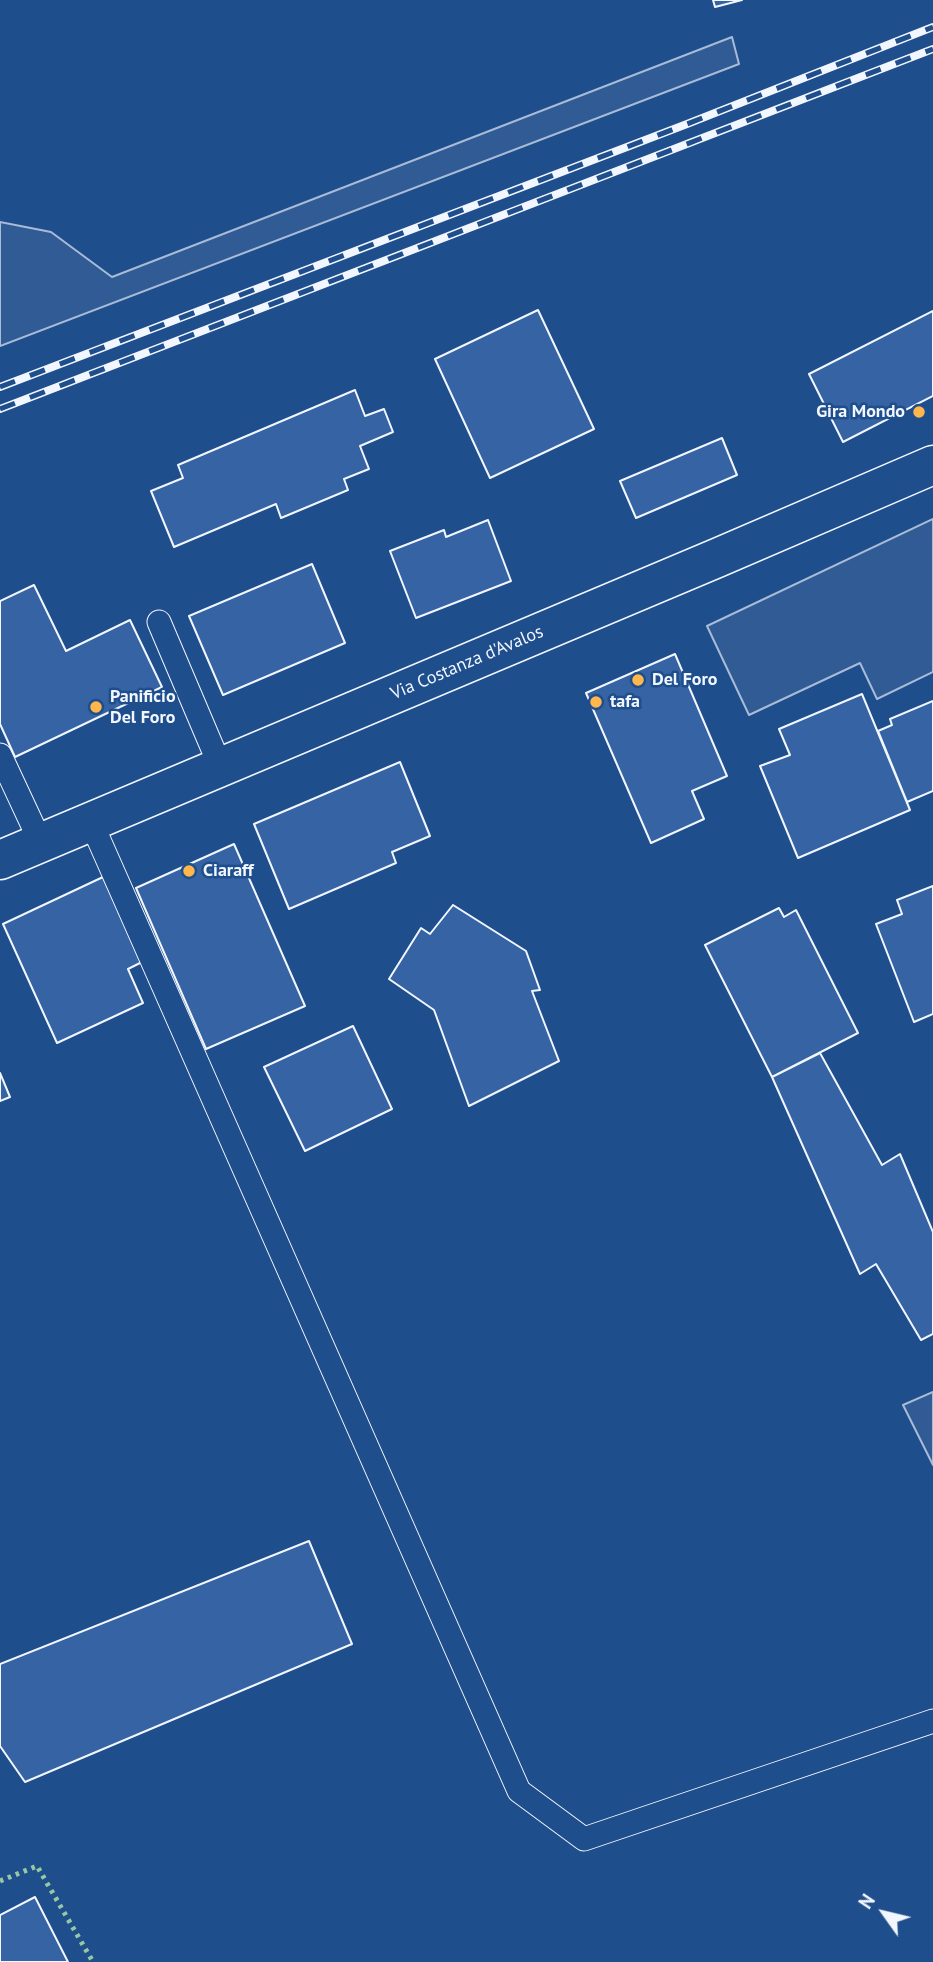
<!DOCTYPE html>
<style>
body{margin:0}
#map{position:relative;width:933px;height:1962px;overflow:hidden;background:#1f4e8c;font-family:"PT Sans",sans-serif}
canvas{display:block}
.north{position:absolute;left:849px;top:1878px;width:70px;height:70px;-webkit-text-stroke:5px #1f4e8c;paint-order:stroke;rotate:304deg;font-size:19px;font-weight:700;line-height:28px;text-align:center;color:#f2f6ff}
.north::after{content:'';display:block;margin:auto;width:24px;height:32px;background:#f2f6ff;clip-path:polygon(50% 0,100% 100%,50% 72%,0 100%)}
</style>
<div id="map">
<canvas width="933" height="1962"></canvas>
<div class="north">N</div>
</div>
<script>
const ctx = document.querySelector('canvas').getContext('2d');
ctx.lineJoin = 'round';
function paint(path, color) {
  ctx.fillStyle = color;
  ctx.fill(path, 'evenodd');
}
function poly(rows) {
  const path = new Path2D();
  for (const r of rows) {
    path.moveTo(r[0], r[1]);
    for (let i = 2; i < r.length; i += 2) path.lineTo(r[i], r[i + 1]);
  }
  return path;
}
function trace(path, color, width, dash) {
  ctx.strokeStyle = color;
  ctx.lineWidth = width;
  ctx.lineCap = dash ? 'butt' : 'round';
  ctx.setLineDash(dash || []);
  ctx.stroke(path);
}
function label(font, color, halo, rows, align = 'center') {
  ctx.font = font + ' "PT Sans",sans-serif';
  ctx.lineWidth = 5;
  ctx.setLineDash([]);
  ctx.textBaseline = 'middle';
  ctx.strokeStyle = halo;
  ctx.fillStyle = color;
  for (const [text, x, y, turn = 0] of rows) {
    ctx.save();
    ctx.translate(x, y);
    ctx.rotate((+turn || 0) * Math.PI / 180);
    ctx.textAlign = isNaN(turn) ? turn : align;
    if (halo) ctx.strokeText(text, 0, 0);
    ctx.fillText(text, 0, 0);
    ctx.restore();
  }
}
const built = poly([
 [732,37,739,64,0,346,0,222,51,232,112,277,732,37],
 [933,519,933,672,877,699,860,663,749,715,707,626,933,519],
 [933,1392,933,1465,903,1405,933,1392]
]);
paint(built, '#305b95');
trace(built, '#a8bbd7', 2);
const building = poly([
 [713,0,742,0,715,7,713,0],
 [538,310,594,429,490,478,435,359,538,310],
 [933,311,933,396,843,442,809,374,933,311],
 [355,390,365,416,384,409,393,432,360,446,369,469,344,479,348,490,281,518,276,504,174,547,151,491,183,478,178,465,355,390],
 [722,438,737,475,636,518,620,481,722,438],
 [488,520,511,581,416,618,390,551,444,530,446,537,488,520],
 [312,564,345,643,223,695,189,616,312,564],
 [34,585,66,651,130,620,162,687,15,757,0,724,0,601,34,585],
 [675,654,727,776,692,791,704,819,651,843,586,693,675,654],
 [862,694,910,810,798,858,760,766,790,755,779,729,862,694],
 [933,701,933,791,907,802,878,731,892,725,890,719,933,701],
 [400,762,430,836,392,852,396,863,289,909,254,824,400,762],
 [234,844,305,1006,206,1049,136,888,234,844],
 [103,877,142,962,128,969,143,1003,57,1043,3,924,103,877],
 [933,886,933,1014,914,1022,876,924,902,914,897,900,933,886],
 [453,905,526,951,540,990,532,991,559,1061,469,1106,434,1010,389,979,421,928,430,934,453,905],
 [779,908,784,917,796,910,858,1033,772,1077,705,945,779,908],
 [353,1026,392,1109,305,1151,264,1067,353,1026],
 [820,1053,882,1165,900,1154,933,1232,933,1334,921,1340,876,1264,860,1274,772,1077,820,1053],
 [0,1073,10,1097,0,1101,0,1073],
 [309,1541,352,1644,25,1782,0,1746,0,1664,309,1541],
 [35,1897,68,1962,0,1962,0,1915,35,1897]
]);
paint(building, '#3563a3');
trace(building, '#f2f6ff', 2);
const service = poly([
 [159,622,221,768],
 [0,755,41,843],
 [91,822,519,1791,584,1839,933,1721]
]);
const secondary = poly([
 [0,860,717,558,933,465]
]);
trace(service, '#f2f6ff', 25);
trace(secondary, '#f2f6ff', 41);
trace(service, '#1f4e8c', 23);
trace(secondary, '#1f4e8c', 38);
const rail = poly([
 [0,387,687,124,933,27],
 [0,409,933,49]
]);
trace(rail, '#f2f6ff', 8);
trace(rail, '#1f4e8c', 5, [16]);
trace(poly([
 [0,1881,37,1866,93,1962]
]), '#97c8a6', 5, [3.5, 5]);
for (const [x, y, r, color] of [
 [919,412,7,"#ffb74d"],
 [638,680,7,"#ffb74d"],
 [596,702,7,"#ffb74d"],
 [96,707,7,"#ffb74d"],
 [189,871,7,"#ffb74d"]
]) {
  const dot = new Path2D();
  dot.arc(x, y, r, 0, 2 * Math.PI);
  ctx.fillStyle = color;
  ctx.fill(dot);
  trace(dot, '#1f4e8c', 2.5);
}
label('bold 18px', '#f2f6ff', '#1f4e8c', [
 ["Gira Mondo",905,412,"right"],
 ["Del Foro",652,680],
 ["Panificio",110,697],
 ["Del Foro",110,718],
 ["tafa",610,702],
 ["Ciaraff",203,871]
], 'left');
label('18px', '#f2f6ff', '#1f4e8c', [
 ["Via Costanza d'Avalos",467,663,-23]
]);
</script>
